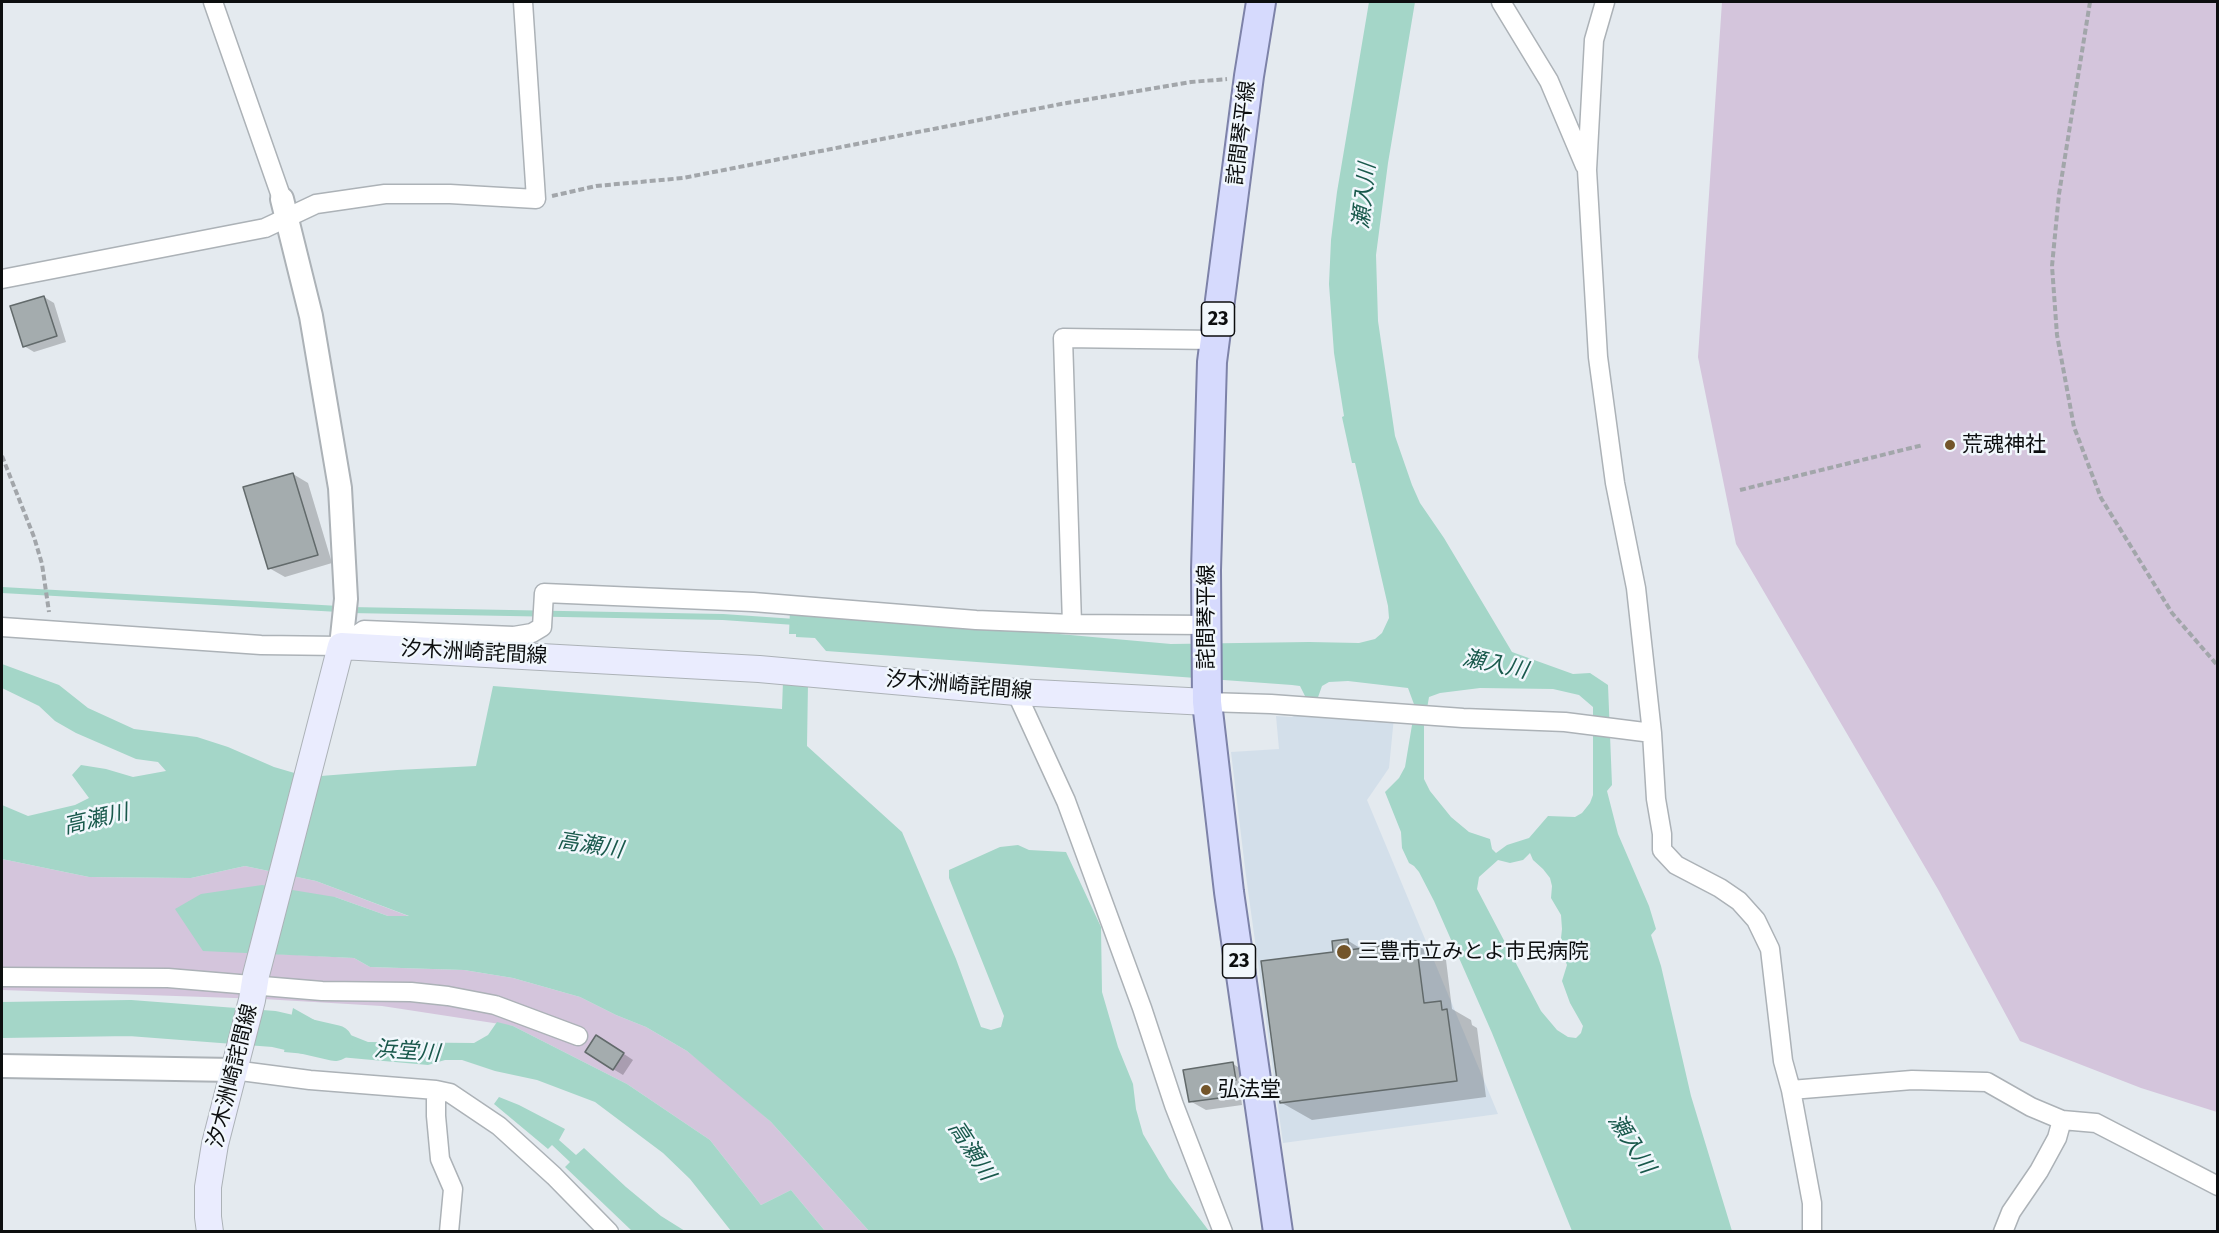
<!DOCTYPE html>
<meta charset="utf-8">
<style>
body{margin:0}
#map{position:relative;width:2219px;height:1233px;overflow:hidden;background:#e4eaef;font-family:"Fira Sans",sans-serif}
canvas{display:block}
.frame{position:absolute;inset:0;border:3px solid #0c0e0f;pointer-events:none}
</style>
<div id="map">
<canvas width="2219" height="1233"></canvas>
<div class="frame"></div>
</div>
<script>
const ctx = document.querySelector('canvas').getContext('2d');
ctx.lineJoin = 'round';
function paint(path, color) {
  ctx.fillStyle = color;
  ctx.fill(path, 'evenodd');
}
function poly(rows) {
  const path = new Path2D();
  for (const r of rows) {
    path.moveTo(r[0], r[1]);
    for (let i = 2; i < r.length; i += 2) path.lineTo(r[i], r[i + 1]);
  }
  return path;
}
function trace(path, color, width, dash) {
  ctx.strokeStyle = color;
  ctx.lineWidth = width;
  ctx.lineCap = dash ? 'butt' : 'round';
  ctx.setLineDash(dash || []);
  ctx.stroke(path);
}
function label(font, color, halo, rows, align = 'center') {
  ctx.font = font + ' "Fira Sans","Noto Sans JP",sans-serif';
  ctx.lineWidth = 5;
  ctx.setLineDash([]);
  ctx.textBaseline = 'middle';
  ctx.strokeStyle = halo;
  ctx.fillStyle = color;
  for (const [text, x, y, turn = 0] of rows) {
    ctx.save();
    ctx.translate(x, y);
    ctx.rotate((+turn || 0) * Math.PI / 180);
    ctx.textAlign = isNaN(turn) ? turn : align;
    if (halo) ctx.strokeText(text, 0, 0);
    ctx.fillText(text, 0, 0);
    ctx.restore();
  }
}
paint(poly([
 [1303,711,1394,717,1389,768,1367,800,1498,1114,1283,1143,1246,876,1231,752,1279,749,1276,716,1292,717]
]), '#d3dfea');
paint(poly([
 [1722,2,2217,2,2217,1112,2141,1088,2020,1041,1939,891,1736,544,1698,357],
 [2,859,89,877,191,878,245,866,316,881,411,917,388,916,335,897,203,950,354,958,370,967,464,970,513,978,580,997,616,1015,646,1027,687,1051,727,1083,771,1122,869,1231,825,1231,791,1190,761,1205,710,1140,627,1084,513,1026,382,1006,263,999,2,990]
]), '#d4c5dc');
paint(poly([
 [1369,2,1415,2,1388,163,1376,255,1378,321,1395,436,1412,485,1420,503,1444,538,1512,652,1573,674,1590,673,1608,685,1612,785,1607,791,1618,834,1649,906,1656,929,1651,935,1661,966,1691,1096,1732,1231,1572,1231,1492,1033,1434,901,1419,872,1414,866,1409,863,1402,848,1401,832,1385,792,1399,778,1405,767,1415,707,1408,688,1348,681,1329,682,1322,686,1317,700,1306,698,1300,686,1292,685,826,651,815,638,796,637,796,634,789,634,790,610,1171,644,1309,642,1359,643,1375,639,1382,633,1389,618,1388,606,1355,463,1352,463,1342,417,1344,416,1334,353,1329,284,1331,240,1337,192],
 [1480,688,1553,689,1579,695,1593,707,1593,795,1590,803,1582,813,1575,817,1548,816,1529,838,1507,845,1496,853,1492,849,1490,839,1469,832,1451,817,1430,791,1424,779,1424,726,1429,697,1440,693],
 [1530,853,1533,860,1543,869,1550,878,1552,886,1551,898,1561,915,1562,929,1560,947,1567,965,1562,981,1570,1003,1583,1026,1581,1033,1576,1038,1568,1037,1557,1030,1541,1011,1477,889,1479,877,1498,860,1510,863,1523,860],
 [2,664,59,685,88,708,134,729,197,737,228,747,274,767,308,777,397,770,476,766,493,686,782,709,783,681,808,683,807,746,902,832,956,959,981,1027,991,1030,1001,1027,1004,1016,949,878,949,870,1000,847,1018,845,1029,850,1066,852,1101,927,1102,992,1118,1047,1133,1084,1136,1109,1143,1134,1169,1178,1209,1231,869,1231,771,1122,687,1051,646,1027,616,1015,580,997,513,978,464,970,370,967,354,958,203,951,175,909,201,894,262,885,335,897,388,916,409,916,316,881,245,866,191,878,89,877,2,859,2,805,28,816,75,805,89,798,72,775,81,765,106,769,133,777,166,771,158,762,136,759,76,733,55,721,39,706,2,688],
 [293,1008,318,1022,368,1042,474,1043,488,1035,497,1022,513,1026,627,1084,710,1140,761,1205,791,1190,825,1231,731,1231,690,1179,663,1153,595,1102,537,1080,495,1071,462,1060,445,1060,428,1065,284,1052],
 [499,1097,519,1105,565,1129,559,1140,576,1155,584,1148,626,1187,661,1216,685,1231,632,1231,565,1167,570,1162,552,1145,548,1149,494,1104]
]), '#a4d6c8');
paint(poly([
 [44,297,54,303,66,342,34,352,24,346],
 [293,474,308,483,332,563,285,577,269,568],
 [1347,940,1363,950,1416,943,1446,960,1452,1009,1471,1020,1472,1025,1477,1028,1486,1097,1312,1120,1282,1103,1335,953],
 [606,1042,633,1060,623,1075,613,1069],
 [1233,1064,1248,1073,1251,1088,1240,1090,1242,1105,1206,1110,1190,1101]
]), '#0003');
trace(poly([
 [2,590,339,609],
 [350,610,723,617,795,622]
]), '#a4d6c8', 6);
trace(poly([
 [2,1020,130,1018,274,1029,335,1043]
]), '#a4d6c8', 36);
const building = poly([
 [44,296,57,336,23,347,10,306,44,296],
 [293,473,318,555,268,569,243,487,293,473],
 [1348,939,1349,950,1416,941,1424,1003,1441,1001,1442,1010,1447,1009,1457,1081,1280,1103,1261,961,1333,952,1332,941,1348,939],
 [596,1035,624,1053,613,1070,585,1052,596,1035],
 [1233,1062,1236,1080,1225,1082,1227,1097,1189,1102,1183,1070,1233,1062]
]);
paint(building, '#a4acae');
trace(building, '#626a6b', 1.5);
const minor = poly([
 [213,2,282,199],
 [1501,2,1549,81,1585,166],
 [1605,2,1594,40,1587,170,1598,357,1615,483,1636,588,1652,733,1656,799,1662,834,1662,850,1676,865,1720,888,1739,901,1756,920,1770,949,1783,1061,1791,1090,1812,1203,1812,1232],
 [2,279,265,228,316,204,385,194,450,194,536,199,523,2],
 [1207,625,1072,624,1063,338,1215,340],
 [2,627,261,645,341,646,364,630,514,636,532,633,542,627,544,593,753,602,976,620,1072,624],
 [1016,692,1066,801,1142,1008,1174,1105,1223,1232],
 [1207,702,1271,704,1463,718,1565,722,1652,733],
 [2,977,168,978,322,991,411,992,448,996,495,1005,578,1036],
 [233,1070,310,1080,436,1090,436,1116,440,1159,453,1189,449,1232],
 [436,1090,450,1093,499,1126,554,1176,609,1232],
 [1791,1090,1912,1080,1987,1082,2031,1107,2062,1120,2096,1123,2218,1186],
 [2003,1232,2011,1212,2039,1171,2057,1138,2062,1120]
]);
const tertiary = poly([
 [282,199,311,316,340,488,346,599,341,646],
 [2,1066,233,1070]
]);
const secondary = poly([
 [210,1232,208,1217,208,1187,215,1144,252,1000,256,975,341,646,759,669,1016,692,1207,702]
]);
const primary = poly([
 [1261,2,1249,76,1212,362,1206,570,1207,702,1229,892,1278,1232]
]);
trace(minor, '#acb2b7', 21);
trace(tertiary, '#acb2b7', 26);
trace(secondary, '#acb2b7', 28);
trace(primary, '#7d82a8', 32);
trace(poly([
 [2090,2,2059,194,2052,266,2057,335,2074,427,2101,498,2172,613,2218,666],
 [552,196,596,186,683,178,1061,104,1191,82,1227,79],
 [2,456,34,537,42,564,49,612],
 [1740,490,1923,445]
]), '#a2a6aa', 4, [6, 3]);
trace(minor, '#fff', 18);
trace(tertiary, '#fff', 22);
trace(secondary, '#eaecfe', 26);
trace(primary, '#d6dafd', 28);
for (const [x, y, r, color] of [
 [1950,445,6,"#73552a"],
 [1344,952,8,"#73552a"],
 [1206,1090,6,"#73552a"]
]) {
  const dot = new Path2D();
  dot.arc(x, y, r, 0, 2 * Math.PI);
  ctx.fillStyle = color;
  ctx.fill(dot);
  trace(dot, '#f1f7fc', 2);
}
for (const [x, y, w] of [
 [1218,319,33],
 [1239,961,33]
]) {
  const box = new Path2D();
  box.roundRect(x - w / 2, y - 17, w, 34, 4.5);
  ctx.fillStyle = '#f1f7fc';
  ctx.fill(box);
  trace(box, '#0c0e0f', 1.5);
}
label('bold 20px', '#0c0e0f', null, [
 ["23",1218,319],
 ["23",1239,961]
]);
label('21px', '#0c0e0f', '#f1f7fc', [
 ["詫間琴平線",1242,133,-83],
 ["詫間琴平線",1207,617,-90],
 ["汐木洲崎詫間線",474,653,3],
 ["汐木洲崎詫間線",959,686,5],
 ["汐木洲崎詫間線",233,1076,-76]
]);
label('21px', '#0c0e0f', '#f1f7fc', [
 ["荒魂神社",1962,445],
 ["三豊市立みとよ市民病院",1358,952],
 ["弘法堂",1218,1090]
], 'left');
label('italic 22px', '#19594c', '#f1f7fc', [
 ["瀬入川",1365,196,-84],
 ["瀬入川",1495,665,12],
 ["高瀬川",96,820,-13],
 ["高瀬川",590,846,9],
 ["浜堂川",407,1052,4],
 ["瀬入川",1631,1144,57],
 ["高瀬川",971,1151,57]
]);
</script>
